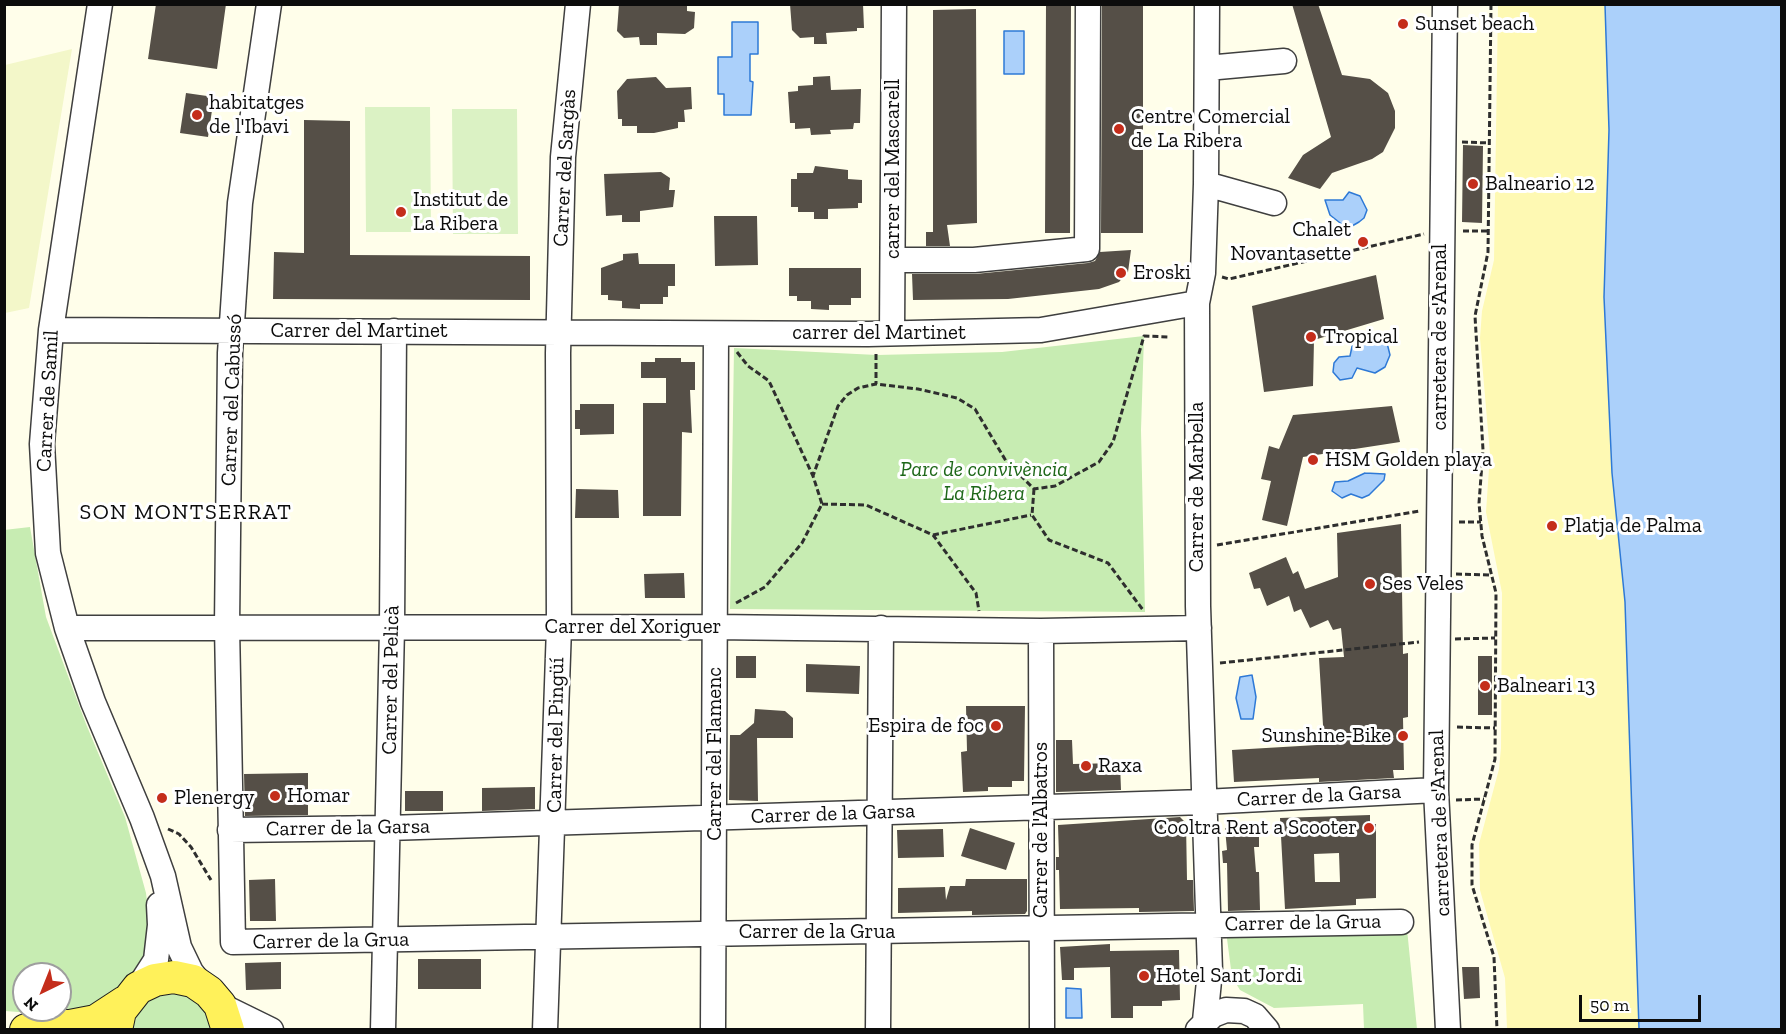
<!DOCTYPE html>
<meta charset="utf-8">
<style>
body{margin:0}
#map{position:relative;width:1786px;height:1034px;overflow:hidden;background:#fffeea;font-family:"Zilla Slab",serif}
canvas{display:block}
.frame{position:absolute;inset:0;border:6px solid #0c0c0c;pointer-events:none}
.north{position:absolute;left:12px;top:962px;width:60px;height:60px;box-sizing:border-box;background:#fff;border:2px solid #9e9e9e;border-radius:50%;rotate:223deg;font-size:16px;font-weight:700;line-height:24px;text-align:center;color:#0c0c0c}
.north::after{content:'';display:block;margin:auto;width:21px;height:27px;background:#c42d1b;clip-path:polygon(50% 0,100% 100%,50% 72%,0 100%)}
.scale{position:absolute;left:1579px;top:995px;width:122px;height:27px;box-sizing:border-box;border:3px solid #0c0c0c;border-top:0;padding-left:8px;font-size:18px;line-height:21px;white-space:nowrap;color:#0c0c0c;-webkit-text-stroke:4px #fff;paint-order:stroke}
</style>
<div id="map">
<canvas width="1786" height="1034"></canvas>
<div class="frame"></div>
<div class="north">N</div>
<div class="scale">50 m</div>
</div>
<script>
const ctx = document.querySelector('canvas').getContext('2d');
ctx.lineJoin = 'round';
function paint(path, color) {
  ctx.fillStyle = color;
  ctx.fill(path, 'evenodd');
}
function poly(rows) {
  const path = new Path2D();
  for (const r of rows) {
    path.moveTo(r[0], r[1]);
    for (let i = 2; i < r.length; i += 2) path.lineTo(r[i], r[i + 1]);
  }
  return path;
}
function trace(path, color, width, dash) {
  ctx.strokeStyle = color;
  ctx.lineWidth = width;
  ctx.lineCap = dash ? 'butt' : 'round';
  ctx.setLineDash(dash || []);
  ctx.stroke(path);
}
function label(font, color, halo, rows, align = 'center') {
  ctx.font = font + ' "Zilla Slab",serif';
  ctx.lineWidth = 6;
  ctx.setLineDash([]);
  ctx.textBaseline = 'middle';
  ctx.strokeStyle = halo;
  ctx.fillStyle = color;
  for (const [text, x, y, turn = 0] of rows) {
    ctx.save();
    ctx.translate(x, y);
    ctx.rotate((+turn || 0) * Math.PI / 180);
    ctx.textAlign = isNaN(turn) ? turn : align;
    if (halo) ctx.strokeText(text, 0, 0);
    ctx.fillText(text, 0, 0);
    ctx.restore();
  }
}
paint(poly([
 [72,49,29,308,5,313,5,65]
]), '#f3f7c9');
paint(poly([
 [1144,336,1141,430,1145,612,730,609,734,348,877,355,1002,352],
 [30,527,46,617,86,724,125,817,146,893,150,928,143,956,124,986,94,1006,45,1014,5,1011,4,530],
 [24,974,60,974,60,1010,24,1010],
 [1407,929,1417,1029,1364,1029,1363,1004,1274,1008,1240,990,1232,977,1226,931],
 [174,994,188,997,200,1004,208,1014,213,1030,132,1030,138,1013,147,1002,160,996]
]), '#c7ecb2');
paint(poly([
 [1498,5,1605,5,1609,130,1604,297,1612,473,1625,602,1639,1029,1507,1029,1505,978,1480,890,1479,844,1499,769,1501,748,1502,593,1486,512,1490,454,1480,338,1482,311,1494,260]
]), '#fef9b3');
paint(poly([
 [365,107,430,107,431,232,366,232],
 [452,109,517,109,518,234,453,234]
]), '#dbf2c4');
const water = poly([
 [1605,5,1781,5,1781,1029,1639,1029,1625,602,1612,473,1604,297,1609,130,1605,5],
 [732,22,758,22,758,54,750,54,750,81,753,82,751,115,724,115,724,94,718,94,718,57,732,57,732,22],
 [1004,31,1024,31,1024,74,1004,74,1004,31],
 [1349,192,1360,196,1367,210,1364,218,1359,222,1352,226,1344,226,1330,215,1325,200,1343,200,1349,192],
 [1371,333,1378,334,1387,343,1390,355,1385,367,1375,373,1357,368,1352,378,1340,380,1333,372,1334,363,1339,357,1350,356,1353,342,1364,334,1371,333],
 [1365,473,1385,474,1384,480,1369,495,1362,498,1351,494,1342,498,1332,491,1335,482,1348,481,1365,473],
 [1252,675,1256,697,1253,719,1241,719,1236,698,1240,677,1252,675],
 [1066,988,1081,989,1082,1018,1066,1018,1066,988]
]);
paint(water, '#abd0fa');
trace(water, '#2e79d6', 1.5);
paint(poly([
 [156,4,226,4,217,69,148,59],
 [619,4,687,4,687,11,695,12,694,28,685,34,657,33,657,45,640,45,639,37,624,38,617,31],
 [790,4,863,4,864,28,857,28,857,31,826,33,827,44,814,44,814,37,800,38,792,30],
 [1046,4,1071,4,1070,233,1045,233],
 [1102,4,1143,4,1143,233,1101,233],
 [1292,4,1318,4,1342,75,1370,79,1388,93,1395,111,1395,128,1383,152,1372,159,1332,173,1320,189,1288,178,1303,155,1331,137],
 [976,9,977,223,947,225,950,246,926,246,926,232,933,232,933,10],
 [830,76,831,90,861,89,860,123,854,123,853,129,830,130,831,134,811,135,810,128,795,129,795,123,790,123,788,92,798,91,798,86,813,85,813,77],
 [656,77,666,88,691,87,692,109,684,110,685,122,678,122,678,128,654,133,637,133,637,126,622,126,622,119,618,119,617,91,627,79],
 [186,93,214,97,208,137,180,133],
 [304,120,350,121,350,255,530,256,530,300,273,299,274,252,304,253],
 [1463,145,1483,146,1482,223,1462,222],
 [815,166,848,170,848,179,862,180,862,203,858,203,858,208,828,209,828,219,814,219,814,212,798,212,798,207,791,207,791,179,797,179,797,173,813,173],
 [661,172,670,178,669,190,675,190,673,207,640,211,640,222,622,222,622,215,606,216,604,174],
 [714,216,757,216,758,265,715,266],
 [1131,250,1128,272,1119,282,1099,289,1008,299,913,300,912,274,975,274,1088,263,1095,261,1100,252],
 [638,253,639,264,675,264,675,286,668,286,668,297,663,297,663,304,640,304,640,309,622,308,622,301,608,300,608,295,601,295,601,268,623,260,623,254],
 [789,268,861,268,861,298,851,298,851,305,829,305,829,310,811,309,811,301,797,301,797,296,789,296],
 [1376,275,1384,319,1314,340,1313,386,1264,392,1252,306],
 [655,358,681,358,681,362,695,362,695,390,690,390,692,433,682,432,681,516,643,516,643,403,666,403,666,378,641,378,641,362,655,362],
 [580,404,614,404,614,434,580,435,580,429,575,429,575,410,580,410],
 [1392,406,1400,442,1303,457,1287,526,1262,520,1271,481,1261,479,1269,446,1279,449,1293,415],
 [576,489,618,490,619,518,575,518],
 [1401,524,1403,654,1408,653,1408,717,1403,718,1404,770,1393,770,1394,778,1319,782,1319,778,1234,782,1232,750,1317,745,1317,742,1324,742,1319,658,1344,657,1341,628,1333,630,1328,620,1310,628,1301,609,1294,612,1289,596,1267,606,1260,588,1254,589,1249,573,1286,557,1293,574,1298,571,1305,589,1338,577,1337,533],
 [684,573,685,598,645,598,644,574],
 [736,656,756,656,756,678,736,678],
 [1478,656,1492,656,1492,715,1478,715],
 [806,664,860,666,859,694,806,692],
 [966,706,1025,706,1024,781,1012,781,1012,787,988,787,988,791,963,792,961,752,967,751],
 [755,709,785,711,793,718,793,738,757,738,758,801,729,800,730,735,740,735,754,723],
 [1056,740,1072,740,1073,764,1120,763,1121,790,1056,792],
 [308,773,308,815,245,816,244,774],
 [535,787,535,809,482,811,482,788],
 [405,791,443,791,443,811,405,811],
 [1370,815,1370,825,1376,824,1376,898,1356,899,1356,905,1285,909,1280,818],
 [1339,853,1340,882,1315,882,1314,854],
 [1180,817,1186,823,1187,880,1193,880,1194,911,1139,912,1139,908,1060,909,1059,870,1056,870,1056,857,1059,857,1058,825],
 [1259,826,1259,847,1254,847,1256,872,1259,872,1260,910,1228,911,1227,863,1223,863,1222,851,1227,850,1225,828],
 [970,828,1015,843,1006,870,961,856],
 [943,829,944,857,898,858,897,830],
 [275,879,276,921,250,921,249,880],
 [966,879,1027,879,1027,911,1025,914,972,915,972,911,898,913,898,888,945,887,946,900,950,886,965,886],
 [1110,944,1110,951,1179,950,1180,1000,1162,1001,1162,1006,1133,1006,1133,1018,1111,1018,1110,967,1074,968,1074,980,1062,980,1060,947],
 [418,959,481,959,481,989,418,989],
 [281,962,281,989,246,990,245,963],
 [1462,967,1479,967,1480,998,1464,999]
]), '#554f47');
const minor = poly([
 [100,4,51,330,42,444,48,553,67,628,93,702,142,818,163,876,179,947,191,972,202,986],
 [269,4,240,203,230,353,227,626,233,942,1401,922],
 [1445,4,1436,790,1448,1030],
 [1207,68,1284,61],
 [1206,184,1274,203],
 [893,260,974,260,1087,249,1088,4],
 [51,330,868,334,1041,330,1197,303],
 [892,333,894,4],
 [67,628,714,627,1041,631,1199,628],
 [1041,631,1042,1030],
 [230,830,388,828,1204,802,1436,790],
 [138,988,156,960,160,925,159,905],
 [220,1005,271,1030],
 [1205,1021,1210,971,1198,606,1197,303,1203,273,1206,184,1207,4],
 [383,1030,392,627,394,331],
 [545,1030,559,627,558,353,563,157,578,4],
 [713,1030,716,334],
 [878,1030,881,628],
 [1198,1030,1213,1015,1226,1010,1244,1011,1255,1016,1267,1030]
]);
const major = poly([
 [26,1030,44,1026,70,1026,96,1021,125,1002],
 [116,1030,120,1011,138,988,155,980,174,977,193,981,209,992,220,1005,228,1030]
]);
trace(minor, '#3f3f3f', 27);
trace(major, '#1d1d1d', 34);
trace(poly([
 [1491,4,1488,252,1475,316,1483,450,1479,503,1482,536,1496,593,1495,759,1472,845,1472,885,1494,957,1497,1030],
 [1462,142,1490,143],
 [1463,231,1488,231],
 [1222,277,1229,279,1424,234],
 [737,352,748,366,769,381,813,476],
 [876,354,876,384],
 [1034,489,1032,515,1049,540,1108,563,1143,610],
 [822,504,866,505,933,535,976,593,979,611],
 [1459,522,1481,522],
 [933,535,1031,515],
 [1217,545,1420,511],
 [1456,574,1492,575],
 [736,603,765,587,802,543,822,504,813,476,838,406,847,395,858,388,876,384,918,389,957,398,975,409,1006,461,1034,489,1055,486,1099,462,1113,442,1144,336,1170,337],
 [1455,639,1495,638],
 [1220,663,1419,642],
 [1457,727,1495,728],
 [1456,800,1484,799],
 [168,829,179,834,191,847,211,880]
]), '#2e2e2e', 3, [6, 3]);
trace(minor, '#fff', 24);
trace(major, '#fff15a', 32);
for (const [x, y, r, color] of [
 [1403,24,6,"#c42d1b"],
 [197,115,6,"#c42d1b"],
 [1119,129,6,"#c42d1b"],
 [1473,184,6,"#c42d1b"],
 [401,212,6,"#c42d1b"],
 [1363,242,6,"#c42d1b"],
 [1121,273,6,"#c42d1b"],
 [1311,337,6,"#c42d1b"],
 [1313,460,6,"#c42d1b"],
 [1552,526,6,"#c42d1b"],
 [1370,584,6,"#c42d1b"],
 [1485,686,6,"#c42d1b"],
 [996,726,6,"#c42d1b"],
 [1403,736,6,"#c42d1b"],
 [1086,766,6,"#c42d1b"],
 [275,796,6,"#c42d1b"],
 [162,798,6,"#c42d1b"],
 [1369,828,6,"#c42d1b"],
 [1144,976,6,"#c42d1b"]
]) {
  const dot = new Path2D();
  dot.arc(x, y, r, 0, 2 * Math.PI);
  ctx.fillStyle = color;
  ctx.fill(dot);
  trace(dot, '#fff', 2);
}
label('21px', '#0c0c0c', '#fff', [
 ["Sunset beach",1415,24],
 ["habitatges",209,103],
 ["de l'Ibavi",209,127],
 ["Centre Comercial",1131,117],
 ["de La Ribera",1131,141],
 ["Balneario 12",1485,184],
 ["Institut de",413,200],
 ["La Ribera",413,224],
 ["Chalet",1351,230,"right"],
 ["Novantasette",1351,254,"right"],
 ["Eroski",1133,273],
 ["Tropical",1323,337],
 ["HSM Golden playa",1325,460],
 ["Platja de Palma",1564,526],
 ["Ses Veles",1382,584],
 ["Balneari 13",1497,686],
 ["Espira de foc",984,726,"right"],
 ["Sunshine-Bike",1391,736,"right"],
 ["Raxa",1098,766],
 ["Homar",287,796],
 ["Plenergy",174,798],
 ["Cooltra Rent a Scooter",1357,828,"right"],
 ["Hotel Sant Jordi",1156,976]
], 'left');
label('21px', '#0c0c0c', '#fff', [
 ["Carrer del Sargàs",565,168,-87],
 ["carrer del Mascarell",893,169,-90],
 ["Carrer del Martinet",359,331],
 ["carrer del Martinet",879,333],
 ["carretera de s'Arenal",1440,337,-90],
 ["Carrer del Cabussó",232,400,-88],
 ["Carrer de Samil",48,401,-87],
 ["Carrer de Marbella",1197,487,-90],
 ["Carrer del Xoriguer",633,627],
 ["Carrer del Pelicà",391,680,-89],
 ["Carrer del Pingüí",556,735,-89],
 ["Carrer del Flamenc",715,754,-90],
 ["Carrer de la Garsa",1319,796,-3],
 ["Carrer de la Garsa",833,814,-2],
 ["carretera de s'Arenal",1440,823,-92],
 ["Carrer de la Garsa",348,828,-1],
 ["Carrer de l'Albatros",1041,830,-90],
 ["Carrer de la Grua",1303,923,-1],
 ["Carrer de la Grua",817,932],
 ["Carrer de la Grua",331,941,-1]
]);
label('italic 21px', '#1d6718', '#fff', [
 ["Parc de convivència",984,470],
 ["La Ribera",984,494]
]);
ctx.letterSpacing = '1.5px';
label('22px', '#0c0c0c', '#fff', [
 ["SON MONTSERRAT",186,513]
]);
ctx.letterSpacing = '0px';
</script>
